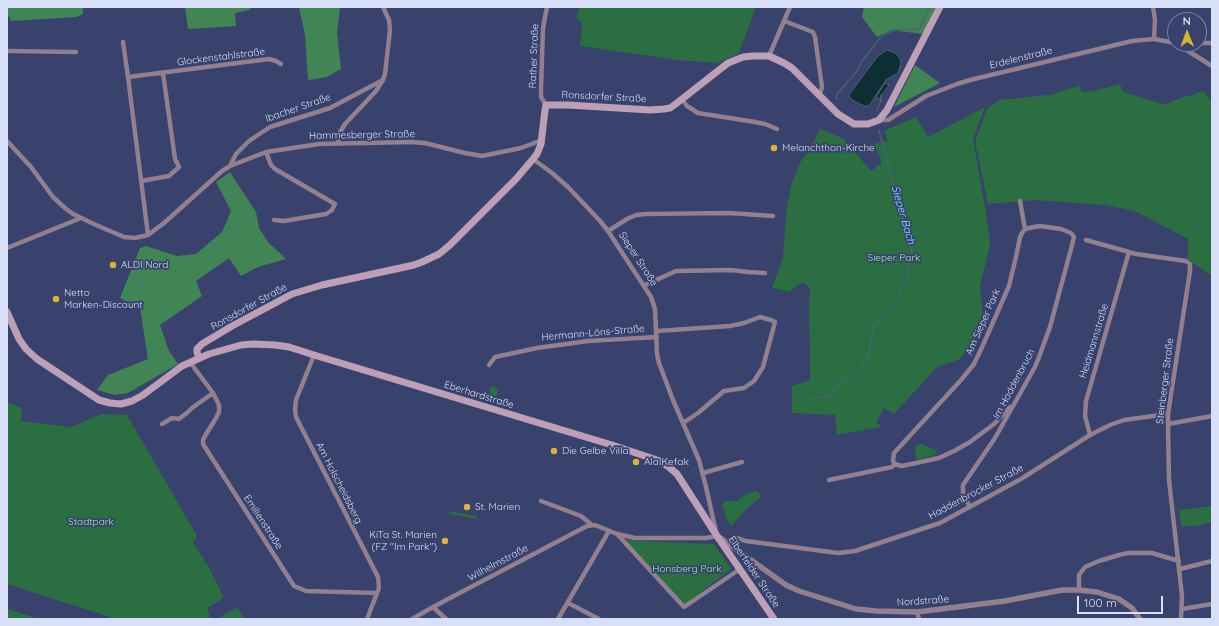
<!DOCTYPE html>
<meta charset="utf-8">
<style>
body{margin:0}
#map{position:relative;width:1219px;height:626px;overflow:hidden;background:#38426c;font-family:Quicksand,sans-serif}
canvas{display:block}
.frame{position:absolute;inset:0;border:8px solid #d7dff9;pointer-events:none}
.north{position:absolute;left:1167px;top:12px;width:40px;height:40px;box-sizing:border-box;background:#38426c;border:1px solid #7881a4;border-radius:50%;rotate:359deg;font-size:11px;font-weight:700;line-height:16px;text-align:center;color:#d7dff9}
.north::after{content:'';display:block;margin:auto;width:14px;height:18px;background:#d9b334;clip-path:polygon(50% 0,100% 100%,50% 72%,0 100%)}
.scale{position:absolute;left:1077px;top:596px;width:86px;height:18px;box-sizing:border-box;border:2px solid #d7dff9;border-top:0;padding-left:5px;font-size:12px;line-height:14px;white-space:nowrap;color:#d7dff9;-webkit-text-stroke:3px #38426c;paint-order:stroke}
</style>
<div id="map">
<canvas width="1219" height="626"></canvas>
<div class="frame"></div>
<div class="north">N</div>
<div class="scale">100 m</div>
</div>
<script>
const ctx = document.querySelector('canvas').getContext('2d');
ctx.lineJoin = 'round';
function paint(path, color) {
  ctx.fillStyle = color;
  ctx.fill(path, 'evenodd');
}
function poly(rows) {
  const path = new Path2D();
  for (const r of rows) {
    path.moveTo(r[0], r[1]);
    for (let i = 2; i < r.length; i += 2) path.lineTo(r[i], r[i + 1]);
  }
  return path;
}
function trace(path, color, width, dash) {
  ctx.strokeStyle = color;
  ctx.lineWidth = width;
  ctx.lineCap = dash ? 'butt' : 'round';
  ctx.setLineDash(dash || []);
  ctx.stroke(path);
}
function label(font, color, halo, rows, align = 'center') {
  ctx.font = font + ' Quicksand,sans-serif';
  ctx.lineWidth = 3.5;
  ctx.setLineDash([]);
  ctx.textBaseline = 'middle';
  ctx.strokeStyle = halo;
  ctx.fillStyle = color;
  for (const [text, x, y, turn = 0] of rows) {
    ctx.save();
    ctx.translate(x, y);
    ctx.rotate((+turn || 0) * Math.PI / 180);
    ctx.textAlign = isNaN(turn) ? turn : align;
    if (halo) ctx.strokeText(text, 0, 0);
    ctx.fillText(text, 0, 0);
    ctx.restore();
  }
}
paint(poly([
 [580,7,756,7,739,53,718,63,678,60,580,46,582,26,581,22,576,18],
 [1120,84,1123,92,1166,105,1175,100,1204,91,1212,103,1212,274,1208,274,1188,259,1188,239,1135,211,1105,205,1063,202,1036,200,988,204,975,142,987,109,999,100,1049,95,1079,86,1082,92,1093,91],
 [985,107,973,139,986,212,990,245,980,286,983,317,975,338,960,359,937,367,894,414,884,408,876,422,881,427,837,435,835,415,792,413,792,386,810,380,809,305,810,288,804,283,800,284,789,292,772,288,783,257,787,204,792,183,801,161,809,151,820,129,844,139,871,171,882,163,874,144,888,141,884,131,916,117,928,137],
 [493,386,498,389,496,399,490,398,488,395,490,393,490,387],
 [7,402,22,408,21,421,71,427,101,414,127,415,197,536,193,542,208,566,224,598,207,608,210,617,207,619,113,619,113,618,7,584],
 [922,444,935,450,937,454,917,460,915,452,915,446],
 [757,491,761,497,747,508,731,526,727,520,722,504,726,501,737,501,746,494],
 [1212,506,1212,522,1195,526,1181,526,1179,510],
 [449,511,477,516,477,519,449,514],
 [624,539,635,541,714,544,731,569,684,605],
 [237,607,244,619,217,619],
 [7,609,40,619,7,619]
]), '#2b6e41');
paint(poly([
 [7,7,83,7,83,14,77,17,11,21,7,12],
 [185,7,251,7,250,10,235,13,236,26,188,29],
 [299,7,340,7,337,33,341,69,327,77,308,80,305,35],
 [864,7,936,7,923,34,891,30,877,37,862,17],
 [915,65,940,83,894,107],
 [230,172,256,212,259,228,268,242,286,259,258,267,241,276,229,258,196,281,202,296,160,325,169,351,178,364,128,393,115,395,97,390,108,375,148,359,140,308,120,298,140,248,146,246,177,256,196,254,222,232,231,211,216,182]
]), '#418556');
const water = poly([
 [887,50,895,53,900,58,901,63,898,73,887,79,884,83,869,106,864,106,854,101,849,97,849,95,877,57,885,51,887,50],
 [885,83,889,85,879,99,876,97,885,83]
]);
paint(water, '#0c2e34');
trace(water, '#49636f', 1);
trace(poly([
 [836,99,837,94,857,71,862,61,881,37,887,33,895,30,919,29,930,7],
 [877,110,881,101,881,95],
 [810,399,830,396,843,381,853,376,861,366,868,356,873,327,883,314,893,305,899,294,907,278,912,249,879,131]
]), '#49636f', 1.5);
trace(poly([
 [1153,7,1155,20,1154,39],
 [784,21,813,32,815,37,822,87,821,91,818,95],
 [123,42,128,77],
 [1199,43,1212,43],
 [1177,44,1212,66],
 [7,51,76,52],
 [769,56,790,7],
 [682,99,687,106,698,113,755,122,765,124,777,129],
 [546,105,541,97,541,89,543,28,547,7],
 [879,119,883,120,888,120,926,96,957,84,970,80,1132,41,1154,39,1175,43],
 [7,141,31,167,53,197,65,208,73,214,96,225,124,237,135,238,148,235,164,223,222,171,230,166,266,152,319,144,411,142,425,143,465,153,482,156,521,148,542,140],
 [338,143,339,134,345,124,376,91,383,80,385,74,390,30,389,20,383,7],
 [266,152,271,165,275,169,335,204,332,210,326,214,284,221,274,220],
 [230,166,236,154,249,141,270,127,330,108,383,80],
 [141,181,169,176,179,167,175,159,163,73],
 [1020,201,1025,229],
 [608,231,627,219,636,215,646,214,729,213,773,216],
 [148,235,128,77,269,59,276,61,281,64],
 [1086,240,1129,252],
 [7,248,81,218],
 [645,285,676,271,731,270,748,272,765,273],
 [657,331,730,326,744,323,760,317,771,320,775,322,763,367,754,381,744,388,724,391,698,413,683,423],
 [314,355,296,400,295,410,296,417,378,577,379,588,367,619],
 [190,362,213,393,219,405,219,412,216,418,205,436,203,440,203,444,294,586,306,591,377,593],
 [489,365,495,357,537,348,588,341,657,337],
 [162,424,172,418,179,419,188,412,192,408,213,393],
 [1168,424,1212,416],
 [1090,435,1085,416,1086,401,1129,252,1136,254,1186,261,1190,264,1190,271,1168,414,1168,424,1169,480,1182,596,1181,619],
 [895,464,893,461,894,453,961,380,974,364,983,345,1009,286,1016,257,1020,237,1022,233,1025,229,1034,227,1040,226,1061,229,1071,233,1074,237,1071,249,1050,327,1039,357,1035,367,995,438,963,485,963,494,970,507],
 [703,473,742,462],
 [829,480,892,467,895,464,902,466,939,458,954,451,970,442,994,424,1010,407],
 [541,501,581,516,592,525],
 [617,534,684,607,740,569],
 [736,538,746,541,838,553,855,551,940,523,1021,479,1090,435,1110,425,1124,420,1168,414],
 [1180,569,1212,561],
 [1079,590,1079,575,1085,567,1099,561,1119,555,1128,553,1152,553,1179,561],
 [568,603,599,619],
 [433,607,446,619],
 [1182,609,1212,604],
 [917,612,919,619],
 [412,619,433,607,587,526,595,525,617,534,635,538,706,538,717,536,706,487,699,460,673,400,659,363,657,354,655,309,651,297,608,231,601,222,568,187,552,173,533,159],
 [558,619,609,531]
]), '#927f8f', 4.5);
trace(poly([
 [719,537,786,585,799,591,856,609,876,611,917,612,1005,601,1062,590,1079,590,1097,592,1119,599,1132,608,1140,619]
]), '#927f8f', 5.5);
trace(poly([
 [7,312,19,339,26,349,37,359,99,400,110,403,121,404,132,401,143,395,182,366,209,354,241,345,254,344,275,345,289,347,314,355,612,445,660,461,670,468,677,474,717,536,774,619],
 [199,358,197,352,197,349,202,344,232,326,292,294,322,285,414,265,422,262,439,254,450,245,516,179,533,159,537,154,541,144,545,110,546,105,568,105,650,110,664,109,670,108,677,103,728,63,743,57,753,56,769,56,784,63,792,68,838,114,854,124,868,124,879,120,887,110,940,7]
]), '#bd9fb8', 7);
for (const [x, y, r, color] of [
 [774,148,4,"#d9b334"],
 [113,265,4,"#d9b334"],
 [56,299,4,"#d9b334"],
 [554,451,4,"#d9b334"],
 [636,462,4,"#d9b334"],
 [467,507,4,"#d9b334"],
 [445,541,4,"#d9b334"]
]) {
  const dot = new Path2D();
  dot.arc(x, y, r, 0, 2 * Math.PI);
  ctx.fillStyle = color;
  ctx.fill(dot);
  trace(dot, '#38426c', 1.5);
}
label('10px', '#d7dff9', '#38426c', [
 ["Rather Straße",534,56,-88],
 ["Glockenstahlstraße",221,57,-7],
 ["Erdelenstraße",1021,58,-14],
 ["Ronsdorfer Straße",604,97,3],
 ["Ibacher Straße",298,108,-19],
 ["Hammesberger Straße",362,135,-1],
 ["Sieper Straße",638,259,57],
 ["Ronsdorfer Straße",249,307,-29],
 ["Am Sieper Park",983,322,-66],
 ["Hermann-Löns-Straße",593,333,-5],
 ["Heidmannstraße",1094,341,-73],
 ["Steinberger Straße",1165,381,-83],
 ["Im Haddenbruch",1014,384,-62],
 ["Eberhardstraße",479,395,17],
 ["Am Holscheidsberg",339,483,63],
 ["Haddenbrocker Straße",976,492,-28],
 ["Emilienstraße",263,522,57],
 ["Wilhelmstraße",498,563,-28],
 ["Elberfelder Straße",754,572,56],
 ["Nordstraße",923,601,-4]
]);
label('10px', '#d7dff9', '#38426c', [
 ["Melanchthon-Kirche",782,148],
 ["ALDI Nord",121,265],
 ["Netto",64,293],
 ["Marken-Discount",64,305],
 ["Die Gelbe Villa",562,451],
 ["Ala Kefak",644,462],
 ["St. Marien",475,507],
 ["KiTa St. Marien",437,535,"right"],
 ["(FZ \"Im Park\")",437,547,"right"]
], 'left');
label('10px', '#91eeaa', '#38426c', [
 ["Sieper Park",894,258],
 ["Stadtpark",91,522],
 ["Honsberg Park",687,569]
]);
label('italic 11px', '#7ae7fc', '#38426c', [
 ["Sieper Bach",903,215,74]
]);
</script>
